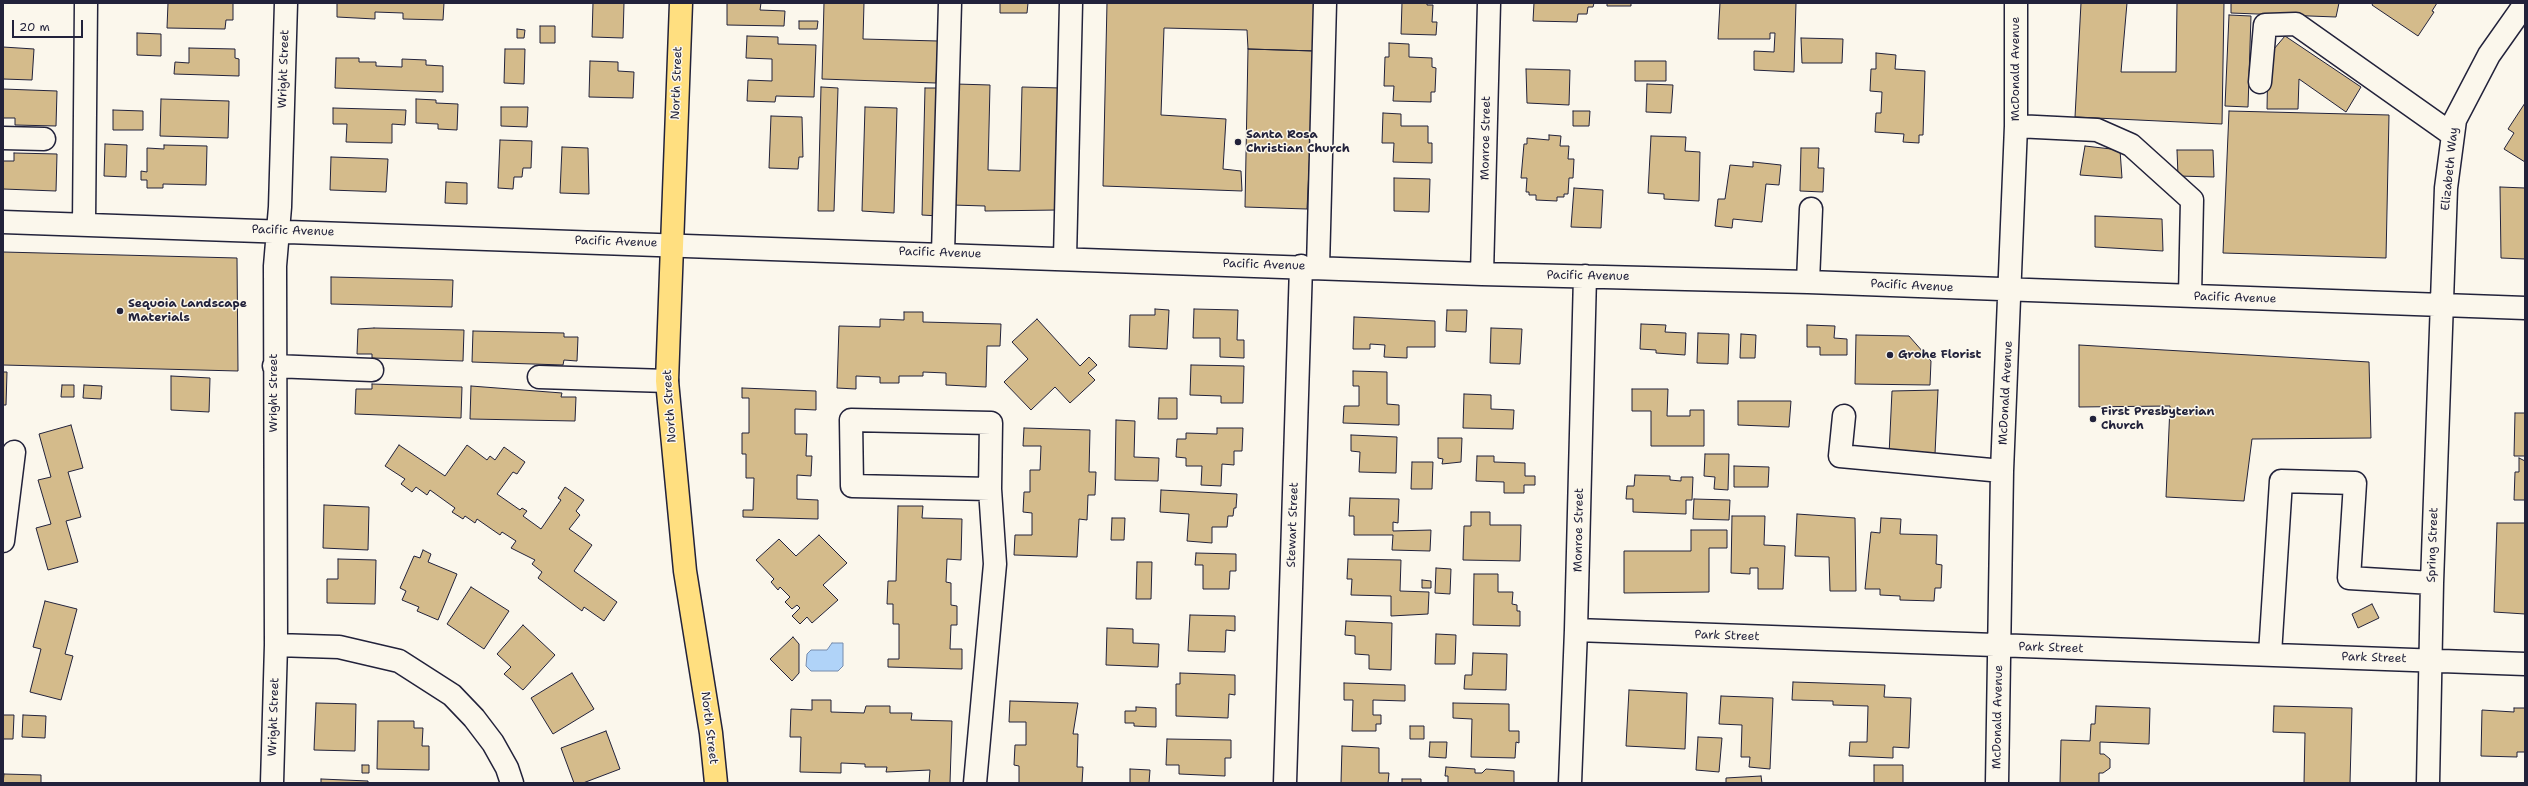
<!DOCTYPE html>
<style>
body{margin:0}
#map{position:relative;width:2528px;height:786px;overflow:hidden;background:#fbf7ec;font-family:"Shantell Sans",sans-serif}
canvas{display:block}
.frame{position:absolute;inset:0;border:4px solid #22223b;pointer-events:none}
.scale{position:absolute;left:12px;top:20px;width:71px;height:18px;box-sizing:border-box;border:2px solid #22223b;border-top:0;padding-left:5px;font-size:12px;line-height:14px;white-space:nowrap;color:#22223b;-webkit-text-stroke:3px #fbf7ec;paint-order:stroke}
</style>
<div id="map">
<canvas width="2528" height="786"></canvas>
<div class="frame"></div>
<div class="scale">20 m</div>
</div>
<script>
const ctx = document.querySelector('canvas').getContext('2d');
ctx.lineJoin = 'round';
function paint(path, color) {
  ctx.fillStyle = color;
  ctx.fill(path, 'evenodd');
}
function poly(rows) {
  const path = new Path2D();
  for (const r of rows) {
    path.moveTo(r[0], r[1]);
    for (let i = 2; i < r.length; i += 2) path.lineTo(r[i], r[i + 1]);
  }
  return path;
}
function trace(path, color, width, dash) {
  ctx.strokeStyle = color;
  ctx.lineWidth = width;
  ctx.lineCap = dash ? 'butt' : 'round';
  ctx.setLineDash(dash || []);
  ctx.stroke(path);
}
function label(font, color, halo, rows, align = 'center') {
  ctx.font = font + ' "Shantell Sans",sans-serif';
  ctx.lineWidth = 3;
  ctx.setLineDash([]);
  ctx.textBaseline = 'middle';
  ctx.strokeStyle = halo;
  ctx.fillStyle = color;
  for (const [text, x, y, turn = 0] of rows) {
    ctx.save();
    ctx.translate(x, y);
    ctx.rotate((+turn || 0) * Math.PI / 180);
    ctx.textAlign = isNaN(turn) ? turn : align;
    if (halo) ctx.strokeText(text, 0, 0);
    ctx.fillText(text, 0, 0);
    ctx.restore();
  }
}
const water = poly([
 [832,643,843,643,843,666,838,671,811,671,806,666,807,654,811,650,827,650,832,643]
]);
paint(water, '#b0d3f8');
trace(water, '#778cac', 1);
const building = poly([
 [168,3,233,3,233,20,226,20,225,29,167,28,168,3],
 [337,3,444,3,443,20,403,19,403,13,375,12,375,19,337,17,337,3],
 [593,3,624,3,623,38,592,37,593,3],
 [727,3,761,3,760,10,785,11,784,26,727,25,727,3],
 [824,3,864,3,863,39,938,41,936,83,822,79,824,3],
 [1000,3,1028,3,1027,13,1000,13,1000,3],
 [1107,3,1315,3,1315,51,1248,49,1247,30,1164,28,1161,115,1226,119,1223,169,1241,171,1242,191,1103,186,1107,3],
 [1402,3,1427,3,1427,5,1433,5,1432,22,1437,22,1436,35,1401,34,1402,3],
 [1534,3,1594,3,1593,7,1588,7,1587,14,1578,14,1577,22,1533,21,1534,3],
 [1607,3,1631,3,1631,6,1607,6,1607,3],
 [1720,3,1796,3,1794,72,1754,70,1754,51,1774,52,1775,33,1770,33,1770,39,1718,39,1720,3],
 [2081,3,2127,3,2121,72,2176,72,2177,3,2224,3,2222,124,2075,117,2081,3],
 [2231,3,2339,3,2336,17,2231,13,2231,3],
 [2373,3,2437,3,2432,11,2434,12,2418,36,2372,5,2373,3],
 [2229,15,2251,16,2248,107,2225,106,2229,15],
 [799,21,818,21,817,29,799,29,799,21],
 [540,26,555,26,555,43,540,43,540,26],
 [517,29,525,30,524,38,517,38,517,29],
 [137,33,161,34,161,56,137,55,137,33],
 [747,36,778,37,778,44,816,45,814,97,776,96,775,102,747,101,748,80,772,81,772,59,746,58,747,36],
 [2285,36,2361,87,2346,112,2299,79,2298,109,2267,109,2268,56,2285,36],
 [1801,38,1843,39,1842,63,1802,63,1801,38],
 [1389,43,1409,44,1409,57,1432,58,1432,67,1436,68,1435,92,1431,92,1431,102,1393,101,1394,86,1384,86,1385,57,1389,57,1389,43],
 [3,47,34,49,32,80,3,79,3,47],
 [189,48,235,49,235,58,239,59,239,76,174,74,175,62,189,63,189,48],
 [505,49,525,49,524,84,504,83,505,49],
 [1248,49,1315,51,1307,209,1245,207,1248,49],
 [1876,53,1896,55,1895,69,1925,71,1923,135,1919,135,1919,143,1903,142,1904,134,1875,132,1876,113,1881,113,1882,92,1870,91,1871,69,1876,69,1876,53],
 [336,58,359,58,359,62,376,62,376,66,402,67,402,59,426,60,426,65,443,66,443,92,335,88,336,58],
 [590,61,618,62,618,71,634,72,633,98,589,97,590,61],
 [1635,61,1666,61,1666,81,1635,81,1635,61],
 [1526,69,1570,70,1569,105,1527,103,1526,69],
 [956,84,990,85,988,170,1020,171,1022,87,1061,88,1058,210,985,211,985,206,952,205,956,84],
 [1647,84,1673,85,1671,113,1646,112,1647,84],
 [821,87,838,88,834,211,818,211,821,87],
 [925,88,942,88,939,216,922,215,925,88],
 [3,89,57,91,56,126,15,125,15,118,3,118,3,89],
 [161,99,229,101,228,138,160,136,161,99],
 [416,99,436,100,436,103,458,104,457,130,438,129,438,124,416,123,416,99],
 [2525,103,2525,162,2504,149,2514,133,2508,129,2525,103],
 [501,107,528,107,527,127,501,126,501,107],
 [865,107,897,108,894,213,862,211,865,107],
 [333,108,406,110,405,125,392,124,392,143,346,142,347,124,333,124,333,108],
 [113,110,143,111,143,130,113,130,113,110],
 [1573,111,1590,111,1589,126,1573,126,1573,111],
 [2229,111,2389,115,2386,258,2223,253,2229,111],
 [1383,113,1401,114,1401,126,1428,126,1428,143,1432,143,1432,163,1393,162,1394,143,1382,143,1383,113],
 [771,116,802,117,803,157,799,157,798,169,769,168,771,116],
 [1549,135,1561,136,1560,146,1569,146,1568,159,1574,159,1573,178,1569,178,1568,194,1564,194,1564,197,1557,197,1557,201,1536,200,1536,195,1529,195,1529,192,1526,192,1527,178,1521,178,1524,144,1527,144,1527,138,1549,140,1549,135],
 [1651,136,1686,137,1685,151,1700,152,1699,201,1664,199,1664,194,1648,193,1651,136],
 [500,140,532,141,531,168,523,168,522,177,514,177,513,189,498,188,500,140],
 [105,144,127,145,126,177,104,176,105,144],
 [164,145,207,146,206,185,163,184,163,188,147,188,147,180,141,180,141,171,147,172,147,148,164,149,164,145],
 [2085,146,2120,150,2122,178,2080,175,2085,146],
 [562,147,588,148,589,194,560,193,562,147],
 [1801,148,1819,148,1818,168,1824,168,1823,192,1800,191,1801,148],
 [2177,150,2213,150,2214,177,2178,176,2177,150],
 [14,153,57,154,56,191,3,189,3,161,14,161,14,153],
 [331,157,388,159,386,192,330,190,331,157],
 [1753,162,1781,165,1779,185,1766,184,1762,222,1733,219,1732,228,1715,226,1718,199,1725,199,1730,165,1753,167,1753,162],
 [1394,178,1430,179,1429,212,1394,211,1394,178],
 [446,182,467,183,467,204,445,203,446,182],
 [2500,187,2525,188,2525,259,2501,258,2500,187],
 [1574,188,1603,190,1601,228,1571,227,1574,188],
 [2095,216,2162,219,2163,251,2095,247,2095,216],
 [3,252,237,258,238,371,3,365,3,252],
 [331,277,453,280,452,307,331,304,331,277],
 [1155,309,1169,310,1167,349,1129,347,1130,315,1155,315,1155,309],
 [1194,309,1238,310,1237,340,1244,340,1244,358,1220,357,1220,338,1193,338,1194,309],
 [1447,310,1467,310,1466,332,1446,331,1447,310],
 [904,312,923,312,923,322,1001,324,1000,346,987,346,986,387,946,385,946,373,923,372,923,376,899,376,899,383,880,383,880,377,856,376,856,389,837,388,839,326,880,327,880,319,904,320,904,312],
 [1354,317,1435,321,1435,347,1407,347,1407,358,1384,357,1385,345,1370,344,1370,349,1353,349,1354,317],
 [1037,319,1080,366,1089,357,1097,365,1088,373,1095,380,1070,403,1055,387,1031,410,1004,382,1028,359,1012,342,1037,319],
 [1641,324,1666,325,1665,332,1686,333,1685,355,1656,353,1656,350,1640,349,1641,324],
 [1807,325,1835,326,1834,338,1847,339,1847,355,1820,355,1820,347,1807,347,1807,325],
 [374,328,464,330,463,361,372,358,372,354,357,354,358,329,374,328],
 [1491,328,1522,329,1520,364,1490,363,1491,328],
 [473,331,564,333,564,337,578,337,577,361,564,360,563,365,472,362,473,331],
 [1698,333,1729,334,1728,364,1697,363,1698,333],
 [1741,334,1756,335,1755,358,1740,358,1741,334],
 [1856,335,1909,336,1931,361,1930,385,1855,384,1856,335],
 [2079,345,2369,362,2371,438,2252,439,2244,501,2166,497,2170,406,2079,407,2079,345],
 [1191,365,1244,366,1243,403,1221,403,1221,396,1190,395,1191,365],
 [1353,371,1387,372,1387,404,1399,405,1399,425,1343,423,1344,406,1359,406,1359,386,1353,386,1353,371],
 [3,372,7,372,6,405,3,405,3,372],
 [171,376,210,378,209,412,171,410,171,376],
 [372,384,462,387,461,418,355,414,356,389,372,389,372,384],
 [62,385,74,385,74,397,61,397,62,385],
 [84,385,102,386,101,399,83,398,84,385],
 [471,386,562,393,561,397,576,397,575,421,470,419,471,386],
 [742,388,816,391,816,410,795,409,795,434,807,434,806,456,812,456,811,476,797,475,797,499,818,500,818,519,743,517,743,510,753,510,754,478,746,478,746,454,742,454,742,433,749,433,749,398,742,398,742,388],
 [1632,389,1668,389,1667,416,1690,416,1690,410,1704,410,1704,446,1651,446,1651,411,1632,411,1632,389],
 [1938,390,1935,454,1889,455,1892,391,1938,390],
 [1464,394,1491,395,1491,409,1514,410,1513,429,1463,428,1464,394],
 [1159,398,1177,398,1177,419,1158,419,1159,398],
 [1738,401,1791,401,1789,427,1738,425,1738,401],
 [2515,413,2525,413,2525,456,2514,456,2515,413],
 [1116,420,1135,421,1134,457,1159,458,1158,481,1115,480,1116,420],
 [71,425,83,468,68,472,81,517,66,521,78,562,48,570,36,528,51,524,38,480,51,477,39,434,71,425],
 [1024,428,1090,430,1089,472,1096,472,1095,495,1088,495,1087,520,1079,519,1077,557,1014,555,1015,535,1032,535,1032,513,1023,512,1024,492,1030,492,1030,470,1040,470,1041,446,1023,446,1024,428],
 [1217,428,1243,428,1242,451,1234,451,1234,465,1222,464,1221,486,1201,485,1202,466,1186,466,1186,458,1176,457,1177,439,1186,439,1186,433,1217,434,1217,428],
 [1351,435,1397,437,1396,473,1359,472,1360,452,1351,451,1351,435],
 [1438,438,1462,438,1461,462,1442,464,1443,459,1438,458,1438,438],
 [399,445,445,476,467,445,487,460,490,456,495,460,504,447,525,462,517,474,513,472,497,494,520,510,522,508,527,511,523,516,541,529,561,500,558,498,565,487,584,500,576,511,580,515,569,529,592,545,574,571,617,602,604,621,584,607,582,611,538,578,542,572,532,564,535,560,511,548,516,541,502,532,500,535,477,519,475,523,465,516,463,519,452,512,455,508,430,490,427,495,416,487,412,492,401,484,405,479,385,466,399,445],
 [1705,454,1729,454,1728,490,1714,489,1715,477,1704,476,1705,454],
 [1477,456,1494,456,1494,462,1525,463,1525,476,1535,476,1535,485,1524,485,1524,493,1504,493,1504,482,1476,481,1477,456],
 [2519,458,2525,461,2525,500,2514,500,2515,472,2519,472,2519,458],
 [1412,462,1433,462,1432,489,1411,489,1412,462],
 [1734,466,1769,467,1768,487,1734,487,1734,466],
 [1635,475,1670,476,1670,480,1681,481,1681,477,1693,477,1692,500,1686,500,1686,514,1633,512,1633,499,1626,499,1627,486,1634,486,1635,475],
 [1161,490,1237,494,1236,508,1234,508,1233,516,1228,516,1227,527,1212,527,1212,543,1187,541,1189,514,1160,512,1161,490],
 [1350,498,1399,499,1398,523,1393,522,1393,531,1431,530,1430,551,1392,550,1393,535,1354,535,1354,516,1349,516,1350,498],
 [1694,499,1730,500,1729,520,1693,519,1694,499],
 [324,505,369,507,368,550,323,548,324,505],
 [898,506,923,506,922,518,962,519,961,560,947,559,946,582,951,583,951,605,957,606,957,625,951,625,950,649,962,649,962,669,888,667,888,659,899,659,899,624,893,624,893,604,887,604,888,581,896,581,898,506],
 [1471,512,1490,512,1490,525,1521,525,1520,561,1463,560,1464,526,1471,526,1471,512],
 [1797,514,1855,518,1856,591,1830,591,1829,557,1795,556,1797,514],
 [1732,516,1765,516,1764,545,1785,546,1783,589,1758,589,1758,568,1750,568,1750,574,1731,573,1732,516],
 [1112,518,1125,518,1124,540,1111,540,1112,518],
 [1881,518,1901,519,1900,534,1937,535,1936,564,1942,565,1941,588,1935,588,1934,601,1900,600,1900,596,1880,595,1880,589,1865,589,1871,532,1880,533,1881,518],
 [2497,523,2525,523,2525,614,2494,612,2497,523],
 [1691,530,1727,530,1727,548,1709,548,1709,592,1624,593,1624,551,1691,551,1691,530],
 [819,535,847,563,823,585,838,600,812,623,807,617,800,624,792,616,800,608,797,605,792,609,785,602,790,597,780,587,778,590,771,582,774,579,756,560,779,539,796,556,819,535],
 [423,550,431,554,428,562,457,574,438,620,417,611,419,607,402,600,406,591,400,588,414,556,420,558,423,550],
 [1196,553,1236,554,1236,571,1230,571,1229,589,1203,589,1203,565,1195,565,1196,553],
 [338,559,376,560,375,604,327,603,327,579,338,579,338,559],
 [1348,559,1401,560,1400,591,1429,592,1428,614,1391,616,1391,596,1351,595,1352,579,1347,579,1348,559],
 [1137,562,1152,562,1151,599,1136,599,1137,562],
 [1436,568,1451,569,1450,594,1435,593,1436,568],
 [1474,574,1498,574,1498,592,1513,592,1512,604,1517,605,1517,611,1520,611,1520,626,1473,625,1474,574],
 [1422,580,1431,581,1431,588,1422,588,1422,580],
 [471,587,509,611,484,649,447,624,471,587],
 [45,601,77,609,65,654,73,656,61,700,30,692,41,649,33,647,45,601],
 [2372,604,2379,618,2358,628,2352,614,2372,604],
 [1190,615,1235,616,1235,631,1226,630,1225,652,1188,651,1190,615],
 [1346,621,1392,623,1391,670,1369,669,1369,655,1355,654,1355,636,1345,635,1346,621],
 [523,625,555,655,523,690,504,674,511,667,497,654,523,625],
 [1107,628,1133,629,1133,643,1159,644,1158,667,1106,665,1107,628],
 [1436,634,1456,635,1455,664,1435,664,1436,634],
 [793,637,799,644,799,673,792,681,770,659,793,637],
 [1473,653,1507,654,1506,690,1464,689,1465,675,1472,675,1473,653],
 [572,673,594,709,553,734,531,698,572,673],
 [1180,673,1235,675,1235,695,1229,694,1228,718,1176,716,1176,684,1180,684,1180,673],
 [1793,682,1885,685,1884,697,1911,698,1909,748,1893,747,1893,758,1849,756,1850,742,1867,742,1868,706,1833,705,1833,701,1792,700,1793,682],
 [1344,683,1405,685,1405,701,1373,700,1373,715,1381,715,1381,724,1376,724,1376,731,1352,731,1353,700,1344,700,1344,683],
 [1629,690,1687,693,1685,749,1626,746,1629,690],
 [1721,696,1773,698,1770,769,1749,767,1750,757,1741,757,1742,725,1719,724,1721,696],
 [812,700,831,700,831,712,864,713,866,706,890,706,890,713,912,713,911,720,952,721,950,783,929,783,930,770,886,772,887,767,865,767,865,764,841,763,841,773,800,772,801,737,790,737,791,709,812,710,812,700],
 [1010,701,1078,703,1073,734,1078,734,1077,767,1083,767,1082,783,1019,783,1019,766,1014,765,1015,745,1026,745,1026,722,1009,722,1010,701],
 [316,703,356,704,355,751,314,750,316,703],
 [1453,703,1509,704,1509,731,1519,731,1519,743,1516,742,1515,758,1471,757,1472,719,1453,718,1453,703],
 [2096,706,2150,708,2149,744,2100,742,2100,754,2104,754,2110,759,2110,768,2103,773,2099,773,2099,783,2060,783,2061,740,2090,741,2091,724,2095,724,2096,706],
 [2274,706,2352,708,2350,783,2304,783,2305,733,2273,732,2274,706],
 [1136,707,1156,708,1156,727,1134,726,1134,723,1125,723,1125,711,1136,711,1136,707],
 [2514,708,2525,708,2525,752,2517,752,2517,757,2481,756,2482,710,2514,712,2514,708],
 [3,715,14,715,13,739,3,739,3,715],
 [23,715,46,716,45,738,22,737,23,715],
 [378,721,414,721,414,728,423,728,422,746,429,746,429,770,377,769,378,721],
 [1410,726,1424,726,1424,739,1410,739,1410,726],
 [606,731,620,769,583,783,574,783,561,748,606,731],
 [1698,737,1722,738,1719,772,1696,770,1698,737],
 [1167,739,1231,740,1231,758,1225,758,1225,776,1179,774,1179,765,1166,765,1167,739],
 [1430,742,1447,742,1446,758,1429,757,1430,742],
 [1342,746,1379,748,1379,773,1389,773,1388,783,1341,783,1342,746],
 [362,765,369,765,369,773,362,773,362,765],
 [1874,765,1903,765,1903,783,1874,783,1874,765],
 [1446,767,1475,769,1475,773,1482,773,1486,769,1514,771,1514,783,1448,783,1448,776,1445,776,1446,767],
 [1130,769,1150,770,1149,783,1130,783,1130,769],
 [4,774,41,775,41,783,3,783,4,774],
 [1761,776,1762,783,1726,783,1726,778,1761,776],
 [321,779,368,781,368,783,321,783,321,779],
 [1402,779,1421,779,1421,783,1402,783,1402,779]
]);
paint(building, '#d4bb8b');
trace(building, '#22223b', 1);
const minor = poly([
 [2260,82,2265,25,2296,24,2453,135],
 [2016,126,2097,130,2131,145,2192,200,2190,296],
 [3,138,44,139],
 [3,222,1482,274,1808,282,2525,308],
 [84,223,86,3],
 [943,253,950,3],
 [1065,258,1071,3],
 [1318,267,1325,3],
 [1482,274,1489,3],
 [1808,282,1811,209],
 [274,366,372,370],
 [539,377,667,381],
 [1844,416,1840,456,2002,471],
 [3,541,14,452],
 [1576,630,2525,664],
 [276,645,339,647,399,661,452,695,474,718,493,743,507,768,512,783],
 [2270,654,2281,481,2355,483,2349,578,2432,583],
 [272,783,276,645,275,266,280,207,286,3],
 [975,783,995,564,990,489,991,423,851,420,852,486,990,489],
 [1285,783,1301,266],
 [1570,783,1576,630,1585,276],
 [1997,783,2002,471,2016,126,2016,3],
 [2428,783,2432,583,2446,188,2455,120,2489,55,2525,4]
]);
const major = poly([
 [681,3,667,381,685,571,711,733,716,783]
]);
trace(minor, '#22223b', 25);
trace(major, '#22223b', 25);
trace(minor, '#fbf7ec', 22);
trace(major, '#ffdf80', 22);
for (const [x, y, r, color] of [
 [1238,142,4,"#22223b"],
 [120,311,4,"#22223b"],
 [1890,355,4,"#22223b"],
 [2093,419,4,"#22223b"]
]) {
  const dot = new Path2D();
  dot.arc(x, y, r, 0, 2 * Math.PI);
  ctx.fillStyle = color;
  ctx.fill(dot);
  trace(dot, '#fbf7ec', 1.5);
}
label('12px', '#22223b', '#fbf7ec', [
 ["Wright Street",284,69,-88],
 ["McDonald Avenue",2016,69,-90],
 ["North Street",677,83,-88],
 ["Monroe Street",1486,138,-89],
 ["Elizabeth Way",2450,169,-84],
 ["Pacific Avenue",293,231,2],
 ["Pacific Avenue",616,242,2],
 ["Pacific Avenue",940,253,2],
 ["Pacific Avenue",1264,265,2],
 ["Pacific Avenue",1588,276,1],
 ["Pacific Avenue",1912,286,3],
 ["Pacific Avenue",2235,298,2],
 ["Wright Street",274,393,-90],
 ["McDonald Avenue",2006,393,-87],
 ["North Street",670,406,-94],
 ["Stewart Street",1293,525,-88],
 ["Monroe Street",1579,530,-89],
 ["Spring Street",2433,545,-88],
 ["Park Street",1727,636,2],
 ["Park Street",2051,648,2],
 ["Park Street",2374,658,2],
 ["Wright Street",274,717,-88],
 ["McDonald Avenue",1998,717,-89],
 ["North Street",709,728,83]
]);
label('bold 12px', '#22223b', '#fbf7ec', [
 ["Santa Rosa",1246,135],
 ["Christian Church",1246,149],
 ["Sequoia Landscape",128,304],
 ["Materials",128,318],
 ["Grohe Florist",1898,355],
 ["First Presbyterian",2101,412],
 ["Church",2101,426]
], 'left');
</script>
